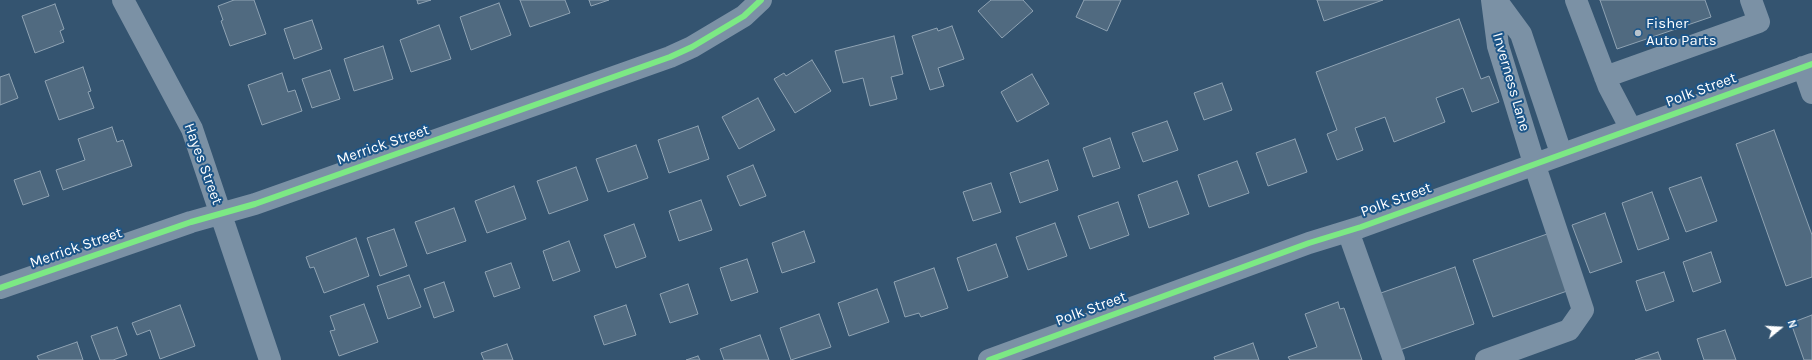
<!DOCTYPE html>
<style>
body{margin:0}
#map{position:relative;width:1812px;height:360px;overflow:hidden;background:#345470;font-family:Karla,sans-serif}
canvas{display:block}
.north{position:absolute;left:1760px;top:308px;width:40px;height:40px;-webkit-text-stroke:3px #1c5588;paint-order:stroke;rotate:72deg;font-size:11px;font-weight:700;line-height:16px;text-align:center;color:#fff}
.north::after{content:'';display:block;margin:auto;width:14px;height:18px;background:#fff;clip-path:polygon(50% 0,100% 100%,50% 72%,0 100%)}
</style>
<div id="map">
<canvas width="1812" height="360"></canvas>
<div class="north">N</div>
</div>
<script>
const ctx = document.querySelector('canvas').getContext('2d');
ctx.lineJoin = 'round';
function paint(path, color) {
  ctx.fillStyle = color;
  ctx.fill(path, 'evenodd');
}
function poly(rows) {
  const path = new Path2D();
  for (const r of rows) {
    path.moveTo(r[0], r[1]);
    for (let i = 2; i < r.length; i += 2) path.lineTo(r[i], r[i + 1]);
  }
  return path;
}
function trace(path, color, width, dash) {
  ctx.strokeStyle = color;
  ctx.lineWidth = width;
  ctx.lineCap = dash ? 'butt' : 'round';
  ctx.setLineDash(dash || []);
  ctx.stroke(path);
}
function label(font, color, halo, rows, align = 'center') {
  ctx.font = font + ' Karla,sans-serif';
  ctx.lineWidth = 4;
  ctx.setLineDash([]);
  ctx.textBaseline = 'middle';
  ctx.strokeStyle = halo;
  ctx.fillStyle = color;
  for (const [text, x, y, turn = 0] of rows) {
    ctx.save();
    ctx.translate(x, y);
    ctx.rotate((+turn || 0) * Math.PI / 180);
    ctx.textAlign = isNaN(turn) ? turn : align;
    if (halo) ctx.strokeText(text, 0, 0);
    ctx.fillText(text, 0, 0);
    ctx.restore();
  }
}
const building = poly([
 [234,0,254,0,266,34,230,46,221,21,223,20,218,6,234,0],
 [417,0,431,0,418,4,417,0],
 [520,0,565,0,570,13,530,27,520,0],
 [589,0,609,0,591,6,589,0],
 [991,0,1023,0,1033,11,1002,38,978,11,991,0],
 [1084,0,1121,0,1107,31,1076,17,1084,0],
 [1317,0,1383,0,1324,21,1317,0],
 [1600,0,1705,0,1711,17,1617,49,1600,0],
 [499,3,511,35,471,50,460,17,499,3],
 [55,4,64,29,60,31,64,42,35,53,22,16,55,4],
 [1459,19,1481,79,1489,76,1499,102,1472,112,1463,88,1436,98,1445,122,1394,142,1385,117,1355,128,1363,150,1337,160,1327,134,1337,130,1316,72,1459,19],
 [312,20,322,49,294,59,284,29,312,20],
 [439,25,451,59,411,72,400,40,439,25],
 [952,26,964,59,938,68,944,86,930,90,912,36,937,28,938,31,952,26],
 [894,36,903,74,891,77,897,99,870,106,863,78,843,83,835,51,894,36],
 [383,46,393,79,354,91,344,59,383,46],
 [812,60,831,91,795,113,774,79,784,73,786,76,812,60],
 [83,67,91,91,88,92,94,108,59,120,45,81,83,67],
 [330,70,340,99,312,108,302,79,330,70],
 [282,73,288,92,295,90,302,111,262,125,248,85,282,73],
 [9,74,18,98,0,105,0,77,9,74],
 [1032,74,1049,104,1017,122,1001,92,1032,74],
 [1222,83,1232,110,1204,120,1194,93,1222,83],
 [758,98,775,130,739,149,722,117,758,98],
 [1167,121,1178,150,1143,162,1132,133,1167,121],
 [698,126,709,159,669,173,658,140,698,126],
 [112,127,117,142,123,140,132,166,63,190,56,170,85,160,78,139,112,127],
 [1774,130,1812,235,1812,277,1786,286,1736,144,1774,130],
 [1110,138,1120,168,1093,177,1083,148,1110,138],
 [1295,139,1307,172,1268,186,1256,153,1295,139],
 [636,145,648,178,608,192,596,159,636,145],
 [1048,160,1058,190,1020,203,1010,173,1048,160],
 [1237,161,1249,193,1209,207,1198,175,1237,161],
 [753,165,766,196,740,206,727,176,753,165],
 [576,167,588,200,549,214,537,181,576,167],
 [40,171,49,196,23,205,14,180,40,171],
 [1701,177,1717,221,1686,232,1669,188,1701,177],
 [1177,181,1189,214,1149,228,1138,195,1177,181],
 [991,183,1001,212,973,221,963,192,991,183],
 [514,186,526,219,487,233,475,201,514,186],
 [1652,192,1669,239,1638,250,1622,203,1652,192],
 [701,200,712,230,679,241,669,211,701,200],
 [1118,202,1129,235,1090,249,1078,216,1118,202],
 [454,208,466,241,427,254,415,222,454,208],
 [1605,213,1622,262,1590,273,1572,225,1605,213],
 [1055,223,1067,256,1028,270,1016,237,1055,223],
 [634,224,646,257,616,268,604,235,634,224],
 [394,229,407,266,380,276,367,238,394,229],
 [804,231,815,262,782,273,772,243,804,231],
 [1550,233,1570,290,1493,317,1473,260,1550,233],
 [356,238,369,276,324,293,314,267,310,268,306,257,356,238],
 [569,241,580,271,553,281,543,251,569,241],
 [996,244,1008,277,968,291,957,258,996,244],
 [1711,252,1721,282,1693,292,1683,262,1711,252],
 [747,259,758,292,731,301,720,268,747,259],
 [511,263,520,288,494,297,485,272,511,263],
 [1455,267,1474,324,1397,351,1378,294,1455,267],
 [934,268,948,308,921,317,919,313,905,317,894,282,934,268],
 [1664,272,1674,301,1646,311,1636,281,1664,272],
 [409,275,421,307,388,319,377,286,409,275],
 [444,282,454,311,434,318,424,289,444,282],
 [688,284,698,314,670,323,660,294,688,284],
 [877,289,889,322,849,336,838,303,877,289],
 [1338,302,1340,309,1344,308,1362,360,1290,360,1288,357,1317,347,1305,314,1338,302],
 [364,304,378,342,339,356,330,331,335,330,330,316,364,304],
 [180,305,195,346,160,359,150,330,137,335,132,323,180,305],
 [626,305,636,335,604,345,594,316,626,305],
 [819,314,831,347,791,360,780,328,819,314],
 [1812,315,1812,360,1804,360,1791,323,1812,315],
 [117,327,127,355,113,360,100,360,91,336,117,327],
 [1725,330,1736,360,1704,360,1697,339,1725,330],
 [760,335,769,360,724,360,720,349,760,335],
 [77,342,83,360,39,360,37,356,77,342],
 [1253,343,1259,360,1215,360,1214,357,1253,343],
 [507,344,513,360,484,360,481,353,507,344],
 [1658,352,1661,360,1635,360,1658,352],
 [698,356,700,360,686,360,698,356]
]);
paint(building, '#506a80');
trace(building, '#8fa3b3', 1);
trace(poly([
 [123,0,192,129,270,360],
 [1496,0,1521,34,1561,153],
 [1576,0,1609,87,1631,129],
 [1803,67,1812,93],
 [1605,77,1759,22,1751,0],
 [1348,231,1394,360],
 [0,288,191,222,255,204,670,57,692,47,744,16,761,0],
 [989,360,1309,243,1361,227,1812,64],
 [1486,360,1569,330,1583,310,1534,163,1498,46,1492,0]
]), '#7b91a5', 22);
trace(poly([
 [0,288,191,222,255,204,670,57,692,47,744,16,761,0],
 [989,360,1309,243,1361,227,1812,64]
]), '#7ce984', 6);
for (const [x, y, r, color] of [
 [1638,33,4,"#b8c3cd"]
]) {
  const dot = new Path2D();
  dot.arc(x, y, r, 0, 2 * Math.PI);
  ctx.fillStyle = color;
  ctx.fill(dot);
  trace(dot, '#1c5588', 1.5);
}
label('15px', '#fff', '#1c5588', [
 ["Fisher",1646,24],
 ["Auto Parts",1646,41]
], 'left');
label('15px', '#fff', '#1c5588', [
 ["Inverness Lane",1511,82,74],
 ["Polk Street",1701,90,-20],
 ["Merrick Street",383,145,-19],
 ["Hayes Street",203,164,70],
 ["Polk Street",1396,200,-20],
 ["Merrick Street",76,248,-19],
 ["Polk Street",1091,309,-20]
]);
</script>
